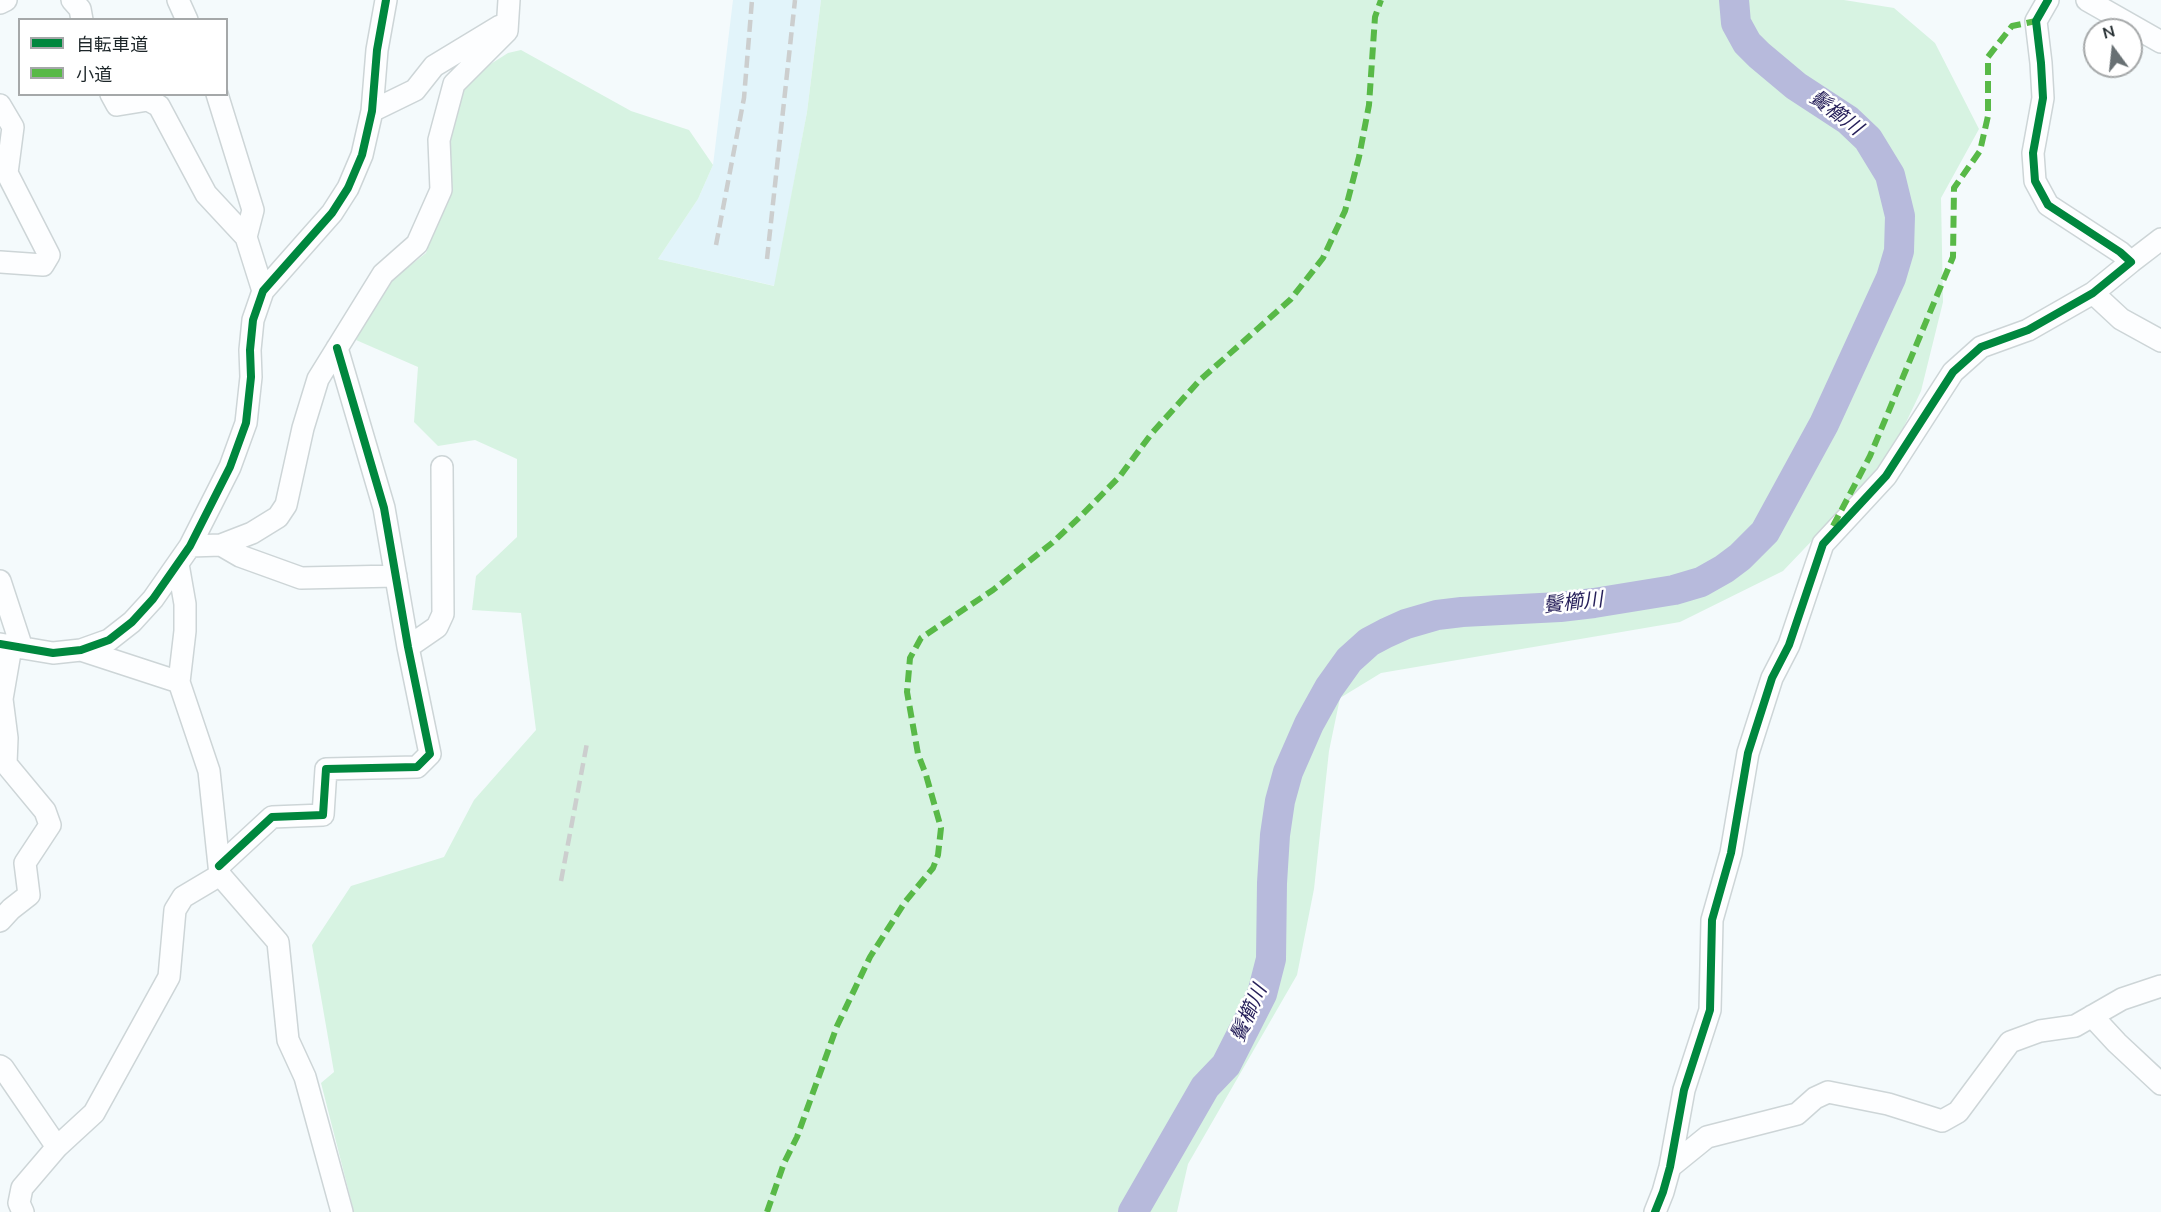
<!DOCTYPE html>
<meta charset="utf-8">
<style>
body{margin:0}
#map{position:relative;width:2161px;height:1212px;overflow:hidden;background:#f4fafc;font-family:"Nunito Sans","Noto Sans JP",sans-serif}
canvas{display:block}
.legend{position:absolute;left:18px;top:18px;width:210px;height:78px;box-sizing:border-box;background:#fff;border:2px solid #a5a8a9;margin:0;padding:8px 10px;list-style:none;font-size:18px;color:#1d2629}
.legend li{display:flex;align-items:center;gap:12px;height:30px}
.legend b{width:30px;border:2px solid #a5a8a9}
.north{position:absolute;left:2083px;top:18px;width:60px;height:60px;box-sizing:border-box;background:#fff;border:2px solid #a5a8a9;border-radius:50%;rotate:345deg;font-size:16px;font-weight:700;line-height:24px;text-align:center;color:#1d2629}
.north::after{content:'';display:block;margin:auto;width:21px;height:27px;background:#687073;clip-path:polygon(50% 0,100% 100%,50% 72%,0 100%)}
</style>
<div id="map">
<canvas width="2161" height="1212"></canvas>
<ul class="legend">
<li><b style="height:8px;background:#00873e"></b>自転車道</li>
<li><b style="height:8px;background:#58b947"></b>小道</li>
</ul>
<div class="north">N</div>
</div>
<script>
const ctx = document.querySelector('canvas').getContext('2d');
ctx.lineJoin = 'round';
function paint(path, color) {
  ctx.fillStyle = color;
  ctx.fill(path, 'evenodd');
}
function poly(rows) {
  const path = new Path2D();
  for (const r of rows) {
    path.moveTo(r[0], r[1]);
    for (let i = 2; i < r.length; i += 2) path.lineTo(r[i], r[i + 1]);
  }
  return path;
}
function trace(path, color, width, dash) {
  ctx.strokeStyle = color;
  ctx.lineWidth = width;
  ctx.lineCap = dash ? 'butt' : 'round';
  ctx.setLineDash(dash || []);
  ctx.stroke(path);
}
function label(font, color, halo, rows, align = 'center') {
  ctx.font = font + ' "Nunito Sans","Noto Sans JP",sans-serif';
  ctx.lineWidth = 5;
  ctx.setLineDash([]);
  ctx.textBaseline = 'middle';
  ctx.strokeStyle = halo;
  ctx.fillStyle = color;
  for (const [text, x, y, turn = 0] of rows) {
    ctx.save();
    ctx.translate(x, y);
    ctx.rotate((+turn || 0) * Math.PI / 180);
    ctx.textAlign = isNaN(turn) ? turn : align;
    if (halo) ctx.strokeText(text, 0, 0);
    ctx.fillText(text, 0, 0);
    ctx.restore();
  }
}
paint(poly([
 [733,0,821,0,807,112,775,286,658,259,698,199,713,165]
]), '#e2f4fa');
paint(poly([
 [821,0,1844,0,1894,8,1935,43,1979,129,1941,198,1943,302,1921,391,1887,462,1783,571,1680,622,1381,673,1340,698,1329,751,1314,889,1297,975,1188,1164,1177,1212,354,1212,321,1083,334,1072,312,945,351,886,444,857,474,800,536,730,521,613,472,610,476,576,517,537,517,459,475,440,438,446,414,422,418,367,356,340,383,287,426,253,452,180,444,140,467,79,508,53,521,50,631,111,689,130,713,165,698,199,658,259,774,286,807,112]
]), '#d7f3e2');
trace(poly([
 [1133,1212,1205,1087,1226,1065,1262,994,1271,959,1272,883,1275,835,1280,801,1288,772,1309,724,1329,688,1349,660,1369,642,1386,633,1406,624,1437,615,1462,612,1560,607,1594,603,1674,590,1701,582,1724,569,1740,557,1765,532,1824,424,1891,278,1899,251,1900,216,1890,175,1868,139,1848,120,1796,86,1759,55,1747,43,1736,23,1734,0]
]), '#b7badc', 30);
const minor = poly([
 [72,0,80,9,82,20],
 [178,0,187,20],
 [2087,0,2161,42],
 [0,3,6,0],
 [111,94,117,105,148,100,159,106,206,194,246,237,263,291],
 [217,94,253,210,246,237],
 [0,105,13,127,7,173,49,255,43,265,0,262],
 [372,111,415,90,434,66,500,26],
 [2131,262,2161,239],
 [2093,293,2121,319,2161,341],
 [221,545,240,556,301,578,396,576],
 [190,546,221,545,252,533,278,517,286,505,303,428,318,379,383,274,417,244,441,190,439,140,454,84,507,31,509,0],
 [178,564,185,604,185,631,179,682],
 [0,581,22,648],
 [0,644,53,653,81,650,109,640,132,622,153,599,190,546,230,467,246,423,251,377,250,350,253,320,263,291,332,213,348,188,362,155,372,111,377,50,386,0],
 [408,647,437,627,443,614,442,467],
 [81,650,179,682,209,771,220,875,278,942,288,1040,305,1077,342,1212],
 [219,866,272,817,323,815,326,769,417,767,430,754,408,647,384,508,337,348],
 [0,921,11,909,29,895,25,863,50,825,45,811,6,764,7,738,2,699,11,647],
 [2092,1016,2117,1043,2161,1084],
 [0,1066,3,1068,57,1147],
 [1670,1167,1707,1137,1797,1114,1815,1098,1828,1092,1888,1104,1942,1121,1958,1112,2010,1042,2040,1031,2075,1026,2122,999,2161,986],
 [23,1212,19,1203,22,1188,57,1147,94,1113,169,977,175,910,183,897,220,875],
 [1655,1212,1663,1192,1670,1167,1684,1090,1710,1010,1712,920,1731,853,1748,753,1772,678,1789,645,1823,544,1886,476,1953,372,1981,347,2028,330,2093,293,2131,262,2120,252,2048,205,2035,181,2033,153,2043,98,2041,63,2036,21,2048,0]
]);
trace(minor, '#cdd5d7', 24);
trace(minor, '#fdfeff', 21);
trace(poly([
 [716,245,744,98,752,0],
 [767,259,795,0],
 [561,881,587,743]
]), '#cccece', 4.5, [12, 6]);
trace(poly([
 [1833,526,1870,456,1953,257,1954,188,1980,151,1988,116,1988,57,2012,26,2036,21],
 [767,1212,784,1163,797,1137,837,1026,870,957,905,902,933,868,938,855,941,828,926,775,918,754,907,692,910,658,921,638,993,590,1052,543,1081,516,1120,476,1152,433,1199,381,1291,299,1323,258,1345,211,1359,157,1369,105,1375,17,1381,0]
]), '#58b947', 6, [12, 6]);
trace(poly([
 [0,644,53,653,81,650,109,640,132,622,153,599,190,546,230,467,246,423,251,377,250,350,253,320,263,291,332,213,348,188,362,155,372,111,377,50,386,0],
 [219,866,272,817,323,815,326,769,417,767,430,754,408,647,384,508,337,348],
 [1655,1212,1663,1192,1670,1167,1684,1090,1710,1010,1712,920,1731,853,1748,753,1772,678,1789,645,1823,544,1886,476,1953,372,1981,347,2028,330,2093,293,2131,262,2120,252,2048,205,2035,181,2033,153,2043,98,2041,63,2036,21,2048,0]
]), '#00873e', 8);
label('italic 20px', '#251e59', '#fff', [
 ["鬢櫛川",1835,114,37],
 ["鬢櫛川",1573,604,-6],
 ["鬢櫛川",1250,1014,-66]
]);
</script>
